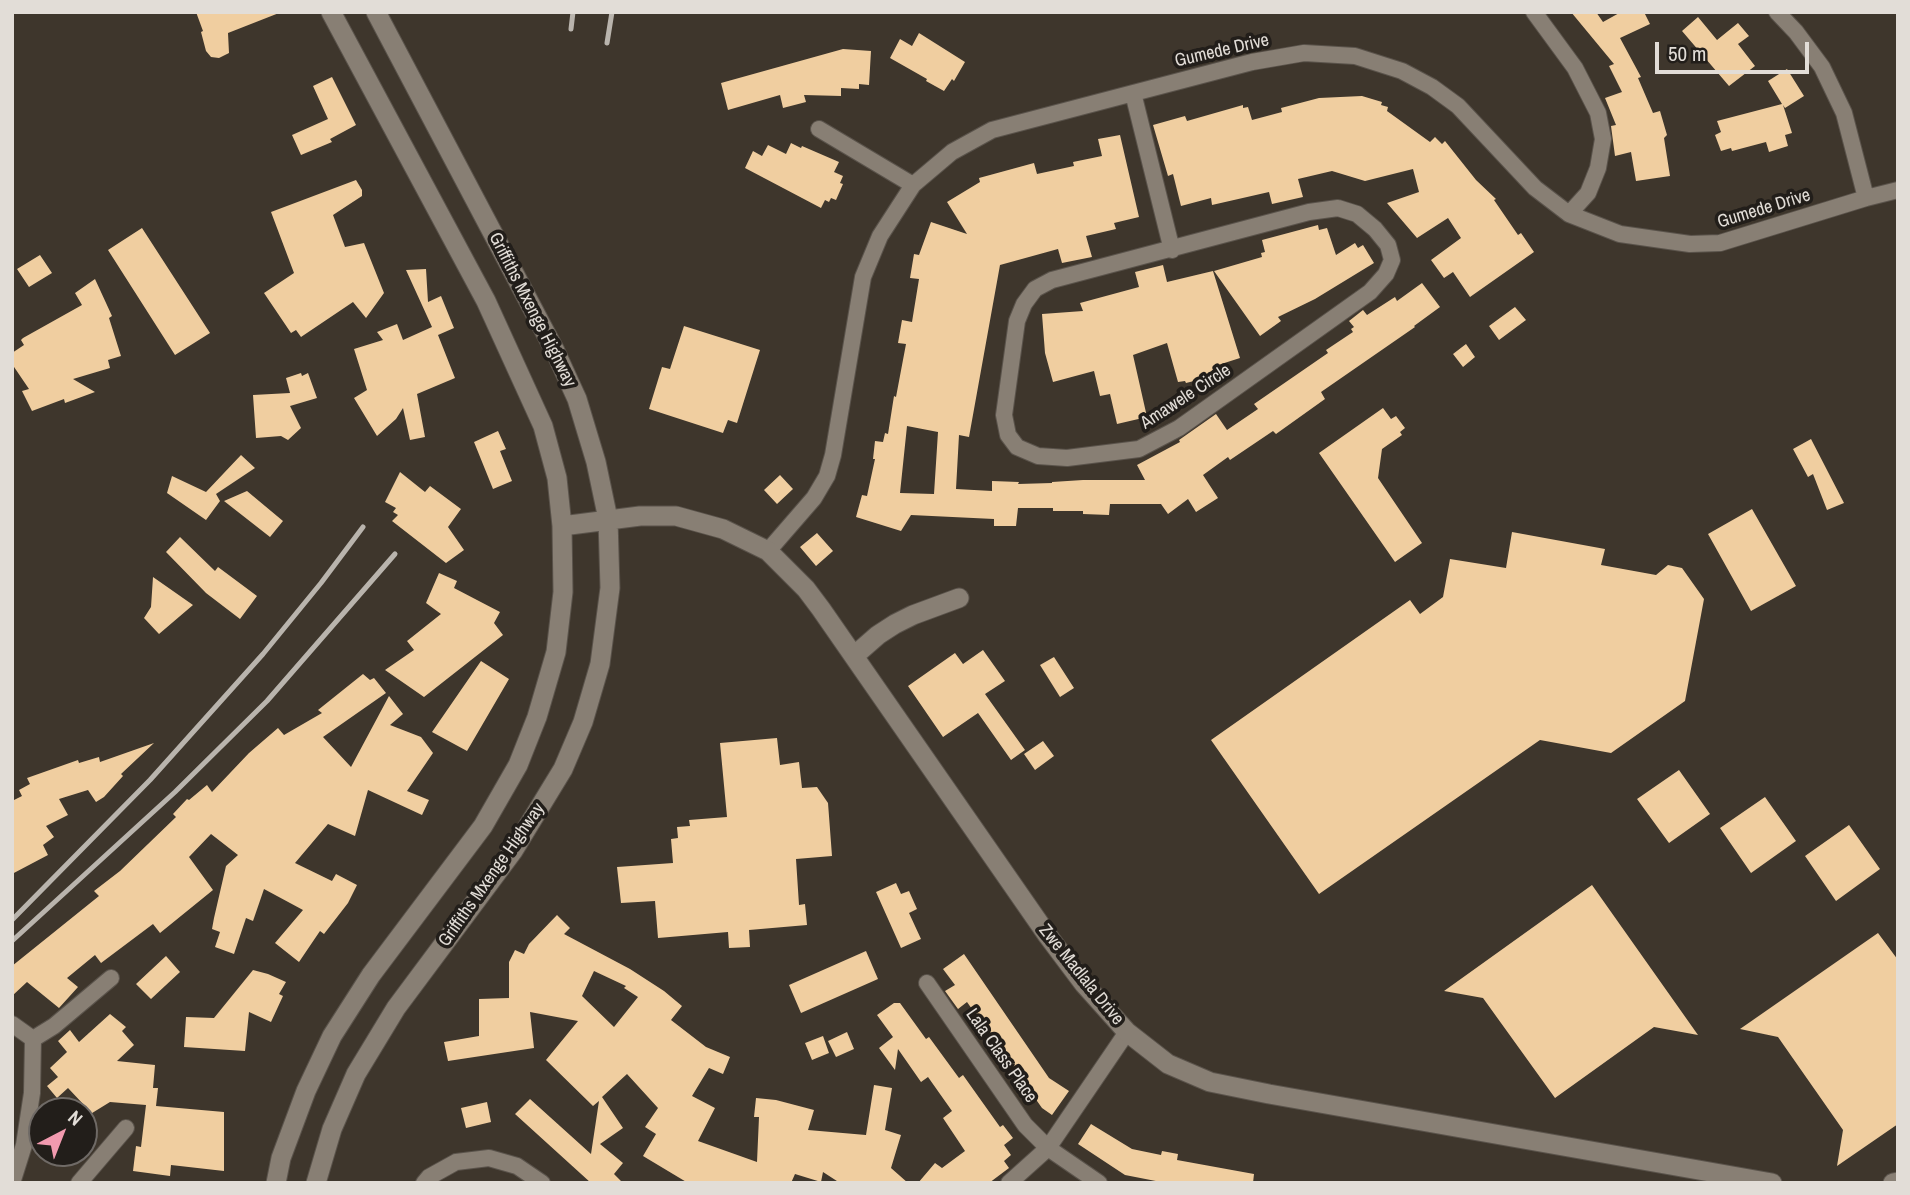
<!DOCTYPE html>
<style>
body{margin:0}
#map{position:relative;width:1910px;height:1195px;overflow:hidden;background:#3e362c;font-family:"Archivo Narrow",sans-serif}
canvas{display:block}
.frame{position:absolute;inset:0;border:14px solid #e2ddd7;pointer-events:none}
.north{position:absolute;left:28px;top:1097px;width:70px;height:70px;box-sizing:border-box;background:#221e1a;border:2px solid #6f6a66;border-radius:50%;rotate:42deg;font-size:19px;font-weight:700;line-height:28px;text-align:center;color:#e2ddd7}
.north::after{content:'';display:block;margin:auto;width:24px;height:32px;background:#f29aaf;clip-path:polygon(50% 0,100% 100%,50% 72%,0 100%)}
.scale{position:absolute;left:1655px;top:42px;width:154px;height:32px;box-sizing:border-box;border:4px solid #e2ddd7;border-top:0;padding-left:9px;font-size:21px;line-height:24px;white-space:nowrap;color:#e2ddd7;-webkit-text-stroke:5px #221e1a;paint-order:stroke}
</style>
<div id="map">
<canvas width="1910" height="1195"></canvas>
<div class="frame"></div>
<div class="north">N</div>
<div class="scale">50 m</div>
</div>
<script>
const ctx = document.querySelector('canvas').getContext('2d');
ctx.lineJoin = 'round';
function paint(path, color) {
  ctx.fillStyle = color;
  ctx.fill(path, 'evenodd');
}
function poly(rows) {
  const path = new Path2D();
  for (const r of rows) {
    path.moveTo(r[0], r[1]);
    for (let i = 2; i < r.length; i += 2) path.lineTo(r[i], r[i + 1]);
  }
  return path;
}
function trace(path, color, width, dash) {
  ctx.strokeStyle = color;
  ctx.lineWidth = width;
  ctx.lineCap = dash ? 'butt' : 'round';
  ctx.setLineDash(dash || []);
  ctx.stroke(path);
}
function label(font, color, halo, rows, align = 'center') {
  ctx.font = font + ' "Archivo Narrow",sans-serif';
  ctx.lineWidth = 7;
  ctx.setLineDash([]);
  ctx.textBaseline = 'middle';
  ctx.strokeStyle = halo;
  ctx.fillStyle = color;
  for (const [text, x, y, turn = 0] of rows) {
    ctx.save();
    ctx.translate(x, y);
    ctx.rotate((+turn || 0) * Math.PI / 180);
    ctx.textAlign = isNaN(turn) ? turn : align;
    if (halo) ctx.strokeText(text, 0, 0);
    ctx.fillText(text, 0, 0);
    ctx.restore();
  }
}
paint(poly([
 [196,12,278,12,279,13,228,33,229,53,219,58,211,57,206,51,201,32,203,31],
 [1571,12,1596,12,1603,22,1621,12,1644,12,1650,24,1620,38,1641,77,1638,78,1653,113,1660,111,1667,135,1664,138,1670,176,1636,181,1631,152,1615,156,1611,126,1616,125,1605,98,1622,92,1609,66,1614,64],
 [1698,17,1717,40,1738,23,1749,36,1738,44,1755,66,1729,86,1682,31],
 [919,33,965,62,954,81,952,79,944,91,926,81,927,79,890,58,900,39,912,46],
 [843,49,871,51,869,85,859,84,859,89,841,88,841,96,804,95,806,102,783,108,780,95,728,110,721,83],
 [1787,69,1804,96,1785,108,1783,105,1792,133,1785,135,1788,146,1769,152,1766,142,1732,151,1731,148,1721,151,1715,135,1721,132,1717,121,1782,104,1768,81],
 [332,77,356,125,330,139,332,142,301,155,292,135,328,119,313,86],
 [1362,96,1382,102,1381,105,1388,107,1387,111,1430,142,1435,137,1442,144,1445,141,1476,180,1496,199,1494,200,1518,235,1521,233,1534,252,1470,297,1453,272,1444,278,1431,260,1461,238,1448,218,1417,238,1387,203,1419,192,1413,169,1365,181,1332,171,1298,179,1303,197,1272,204,1269,192,1212,205,1211,198,1181,206,1173,174,1168,176,1153,125,1185,116,1187,121,1243,105,1243,108,1248,107,1252,120,1282,112,1281,108,1319,98],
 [1120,135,1139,217,1114,223,1116,229,1086,236,1092,257,1062,263,1058,249,1000,265,969,437,959,435,956,489,992,491,992,481,1019,482,1018,484,1052,483,1052,482,1083,480,1145,480,1137,465,1180,442,1179,440,1216,414,1227,430,1258,409,1254,404,1328,353,1326,350,1353,332,1351,329,1354,327,1349,321,1363,310,1367,315,1395,297,1397,301,1422,283,1440,307,1414,326,1415,327,1321,392,1325,399,1276,434,1273,431,1230,460,1228,457,1203,475,1218,498,1196,512,1188,499,1168,514,1161,504,1110,504,1109,515,1083,514,1083,511,1053,511,1053,508,1018,508,1016,526,994,526,994,519,911,515,901,531,856,517,862,495,867,496,875,459,873,459,875,441,883,442,885,433,888,434,894,396,896,397,906,344,898,343,902,320,912,322,919,279,910,278,914,254,919,255,931,222,967,234,947,202,980,182,979,178,1034,163,1037,174,1074,166,1073,162,1102,156,1098,139],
 [907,426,938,432,934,494,900,493],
 [791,143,801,148,802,146,839,162,834,172,843,176,840,183,843,184,836,200,831,198,829,202,825,200,821,208,745,168,753,151,762,156,768,145,786,154],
 [356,180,362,190,362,196,333,215,345,247,364,243,384,293,366,318,353,302,301,337,296,330,291,333,264,293,294,273,271,212],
 [1318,225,1319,230,1327,228,1336,255,1355,243,1358,248,1363,245,1374,263,1315,299,1278,317,1281,321,1260,336,1214,271,1262,257,1261,253,1265,252,1262,240],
 [142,228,210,333,175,355,108,250],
 [40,255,52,273,29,287,17,269],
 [1163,265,1167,282,1213,271,1240,358,1215,366,1217,371,1209,374,1210,377,1186,383,1185,381,1178,382,1167,343,1133,355,1147,417,1117,424,1110,394,1100,396,1094,371,1053,382,1045,353,1042,314,1083,311,1080,303,1139,287,1135,272],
 [426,269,428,302,441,296,454,328,438,335,455,378,417,394,425,437,410,440,403,408,396,419,377,436,354,398,367,390,354,349,383,340,377,332,397,324,403,340,432,327,406,270],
 [95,279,112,316,109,318,121,356,108,360,110,368,73,379,95,392,65,403,64,399,32,411,22,391,29,389,12,364,12,353,24,345,21,340,23,338,82,305,75,293],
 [1515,307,1526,320,1499,340,1489,326],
 [684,326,760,350,737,423,728,420,723,433,649,409,662,367,670,369],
 [1466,344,1475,357,1463,367,1453,354],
 [301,373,302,376,308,373,317,398,290,406,301,428,288,440,281,436,256,438,253,395,290,393,286,378],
 [1383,408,1391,419,1396,416,1405,428,1400,432,1402,435,1382,449,1378,478,1422,543,1395,562,1319,453],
 [498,431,506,449,500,451,512,481,493,489,474,442],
 [1811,439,1844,503,1827,510,1813,474,1808,477,1793,449],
 [241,455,255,468,216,494,220,501,206,520,167,493,172,476,206,492],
 [400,472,425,492,430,486,461,509,448,527,464,550,446,563,392,521,398,515,393,512,396,508,385,502],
 [780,475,793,489,777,504,764,490],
 [247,491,283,521,270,537,224,501],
 [1752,509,1796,586,1751,611,1708,534],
 [1512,532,1605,549,1601,565,1656,575,1668,565,1682,568,1704,599,1685,701,1611,753,1540,740,1319,894,1211,740,1410,600,1420,614,1443,597,1450,559,1506,568],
 [817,533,833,551,816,566,800,547],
 [180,537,215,571,218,567,257,596,240,619,206,593,166,552],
 [439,573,457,581,454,588,500,612,494,623,503,635,424,697,385,670,414,650,407,641,441,614,426,603],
 [153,577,193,605,159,634,144,618,151,607],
 [983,650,1005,681,985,694,1025,750,1011,760,978,713,943,737,908,686,955,653,963,664],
 [1054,657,1074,688,1060,697,1040,665],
 [481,661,509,679,467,751,432,732],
 [363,674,370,680,374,678,386,693,323,737,351,767,389,696,403,714,390,725,421,737,433,753,407,791,429,800,422,815,368,790,355,836,328,824,295,863,332,881,336,874,357,885,348,903,324,934,320,931,299,962,275,943,303,910,264,889,253,921,246,918,234,954,215,947,220,932,212,929,214,918,226,866,238,855,211,834,189,857,213,890,160,933,153,924,101,963,95,955,67,978,78,987,59,1008,27,982,12,996,12,966,99,896,94,891,120,871,176,817,173,814,187,799,189,800,207,785,212,792,249,753,278,728,284,735,322,713,318,710],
 [777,738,780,765,799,762,802,788,817,787,828,803,832,856,796,859,799,905,805,904,807,925,749,930,750,947,729,948,728,932,658,938,655,901,621,903,617,867,673,863,671,839,678,838,677,827,690,826,689,820,727,817,720,743],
 [1043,741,1054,756,1035,770,1024,754],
 [154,743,121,774,123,776,104,797,96,802,88,790,59,799,68,815,46,826,54,837,43,845,48,855,12,874,12,801,22,796,19,790,30,784,27,778,78,760,79,763,99,757,100,762],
 [1679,770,1710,814,1669,843,1637,799],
 [1765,797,1796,841,1751,873,1720,828],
 [1849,825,1880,869,1836,901,1805,856],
 [896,883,901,894,909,891,917,909,909,913,921,939,901,948,876,892],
 [1592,885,1698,1035,1654,1027,1555,1098,1483,998,1444,991],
 [557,915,570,928,564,934,630,969,664,991,682,1006,671,1020,706,1047,730,1057,723,1074,709,1068,692,1096,715,1108,698,1141,757,1162,759,1117,754,1117,756,1098,776,1100,814,1110,808,1130,866,1135,874,1085,892,1088,885,1130,901,1135,891,1168,908,1183,840,1183,823,1172,821,1182,795,1174,791,1183,688,1183,643,1156,656,1134,645,1127,658,1108,627,1074,602,1097,623,1128,600,1144,623,1163,614,1174,623,1183,591,1183,515,1114,530,1099,591,1154,599,1101,593,1106,546,1060,578,1021,530,1012,534,1048,448,1061,444,1042,479,1036,479,999,509,998,509,962,515,950,524,954,529,944],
 [594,971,626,986,624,988,638,997,614,1027,582,996],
 [1878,933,1898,960,1898,1124,1837,1166,1843,1130,1778,1037,1740,1029],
 [866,951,878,979,801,1013,789,985],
 [964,954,1049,1078,1069,1091,1052,1115,1042,1108,967,1002,958,1009,945,991,955,985,943,969],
 [166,956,180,972,151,999,136,984],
 [253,970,268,974,286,982,279,994,283,996,271,1022,249,1012,245,1051,184,1047,186,1017,214,1018],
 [894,1003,900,1003,926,1039,929,1037,959,1078,963,1075,1000,1127,1003,1125,1013,1138,1004,1145,1011,1155,1004,1161,1009,1168,989,1183,918,1183,935,1163,942,1168,965,1151,943,1118,952,1111,928,1077,921,1082,898,1049,895,1070,879,1048,893,1037,877,1015],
 [110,1014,126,1027,122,1031,134,1045,117,1061,155,1065,153,1088,158,1088,156,1106,224,1112,224,1171,171,1165,170,1176,133,1171,136,1146,141,1147,146,1105,110,1102,84,1118,84,1105,68,1088,57,1098,47,1086,58,1077,50,1068,67,1052,58,1041,70,1030,79,1042],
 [847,1032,854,1049,836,1057,828,1041],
 [823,1036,829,1053,812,1060,805,1043],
 [487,1102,491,1122,466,1128,461,1108],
 [1091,1124,1132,1149,1161,1155,1162,1151,1178,1154,1177,1160,1254,1174,1253,1183,1166,1183,1125,1175,1078,1144]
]), '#f0cea0');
const minor = poly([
 [1534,12,1575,68,1598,113,1603,139,1598,168,1588,193,1569,214],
 [1777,12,1796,32,1822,67,1844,113,1866,198],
 [1133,93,1172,250],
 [819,129,913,185],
 [1338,208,1357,214,1375,229,1388,245,1392,260,1386,274,1370,292,1179,428,1139,449,1067,458,1038,456,1017,447,1008,435,1004,415,1017,321,1024,304,1035,289,1052,280,1309,212,1338,208],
 [768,551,814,498,827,476,833,455,863,277,880,236,913,185,952,152,992,130,1252,62,1304,53,1355,56,1402,71,1432,87,1458,106,1535,188,1569,214,1620,234,1690,244,1720,243,1866,198,1898,190],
 [927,983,1025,1125,1048,1148,1099,1183],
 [12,1024,33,1039,32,1093,24,1145,12,1183],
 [33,1039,54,1026,111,978],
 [79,1183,126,1128],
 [424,1183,429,1177,456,1162,489,1158,517,1166,542,1183],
 [1009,1183,1048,1148,1127,1032]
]);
const tertiary = poly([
 [562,526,640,516,676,516,723,529,768,551,806,589,821,609,1048,936,1084,984,1127,1032,1168,1064,1210,1082,1269,1094,1772,1183],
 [854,656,878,635,895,624,913,615,959,598],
 [276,1183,281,1158,306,1091,332,1036,371,975,483,826,518,765,537,717,556,652,563,592,562,526,557,478,543,426,486,301,331,12],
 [316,1183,332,1129,356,1074,396,1008,513,851,563,769,583,722,600,664,610,588,608,519,596,462,577,399,555,351,376,12],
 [1893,1183,1898,1182]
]);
trace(minor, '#5a534b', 18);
trace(tertiary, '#5a534b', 21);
trace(minor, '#887f74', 16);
trace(tertiary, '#887f74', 19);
trace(poly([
 [571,29,573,12],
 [607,43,612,12],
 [12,920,150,780,263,654,321,583,363,527],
 [12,941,175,792,267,701,395,554]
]), '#b9b4ad', 5);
label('18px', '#e2ddd7', '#221e1a', [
 ["Gumede Drive",1222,51,-13],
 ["Gumede Drive",1764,209,-17],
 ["Griffiths Mxenge Highway",532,310,63],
 ["Amawele Circle",1186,397,-33],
 ["Griffiths Mxenge Highway",492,875,-55],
 ["Zwe Madlala Drive",1081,975,51],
 ["Lala Class Place",1001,1056,55]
]);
</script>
